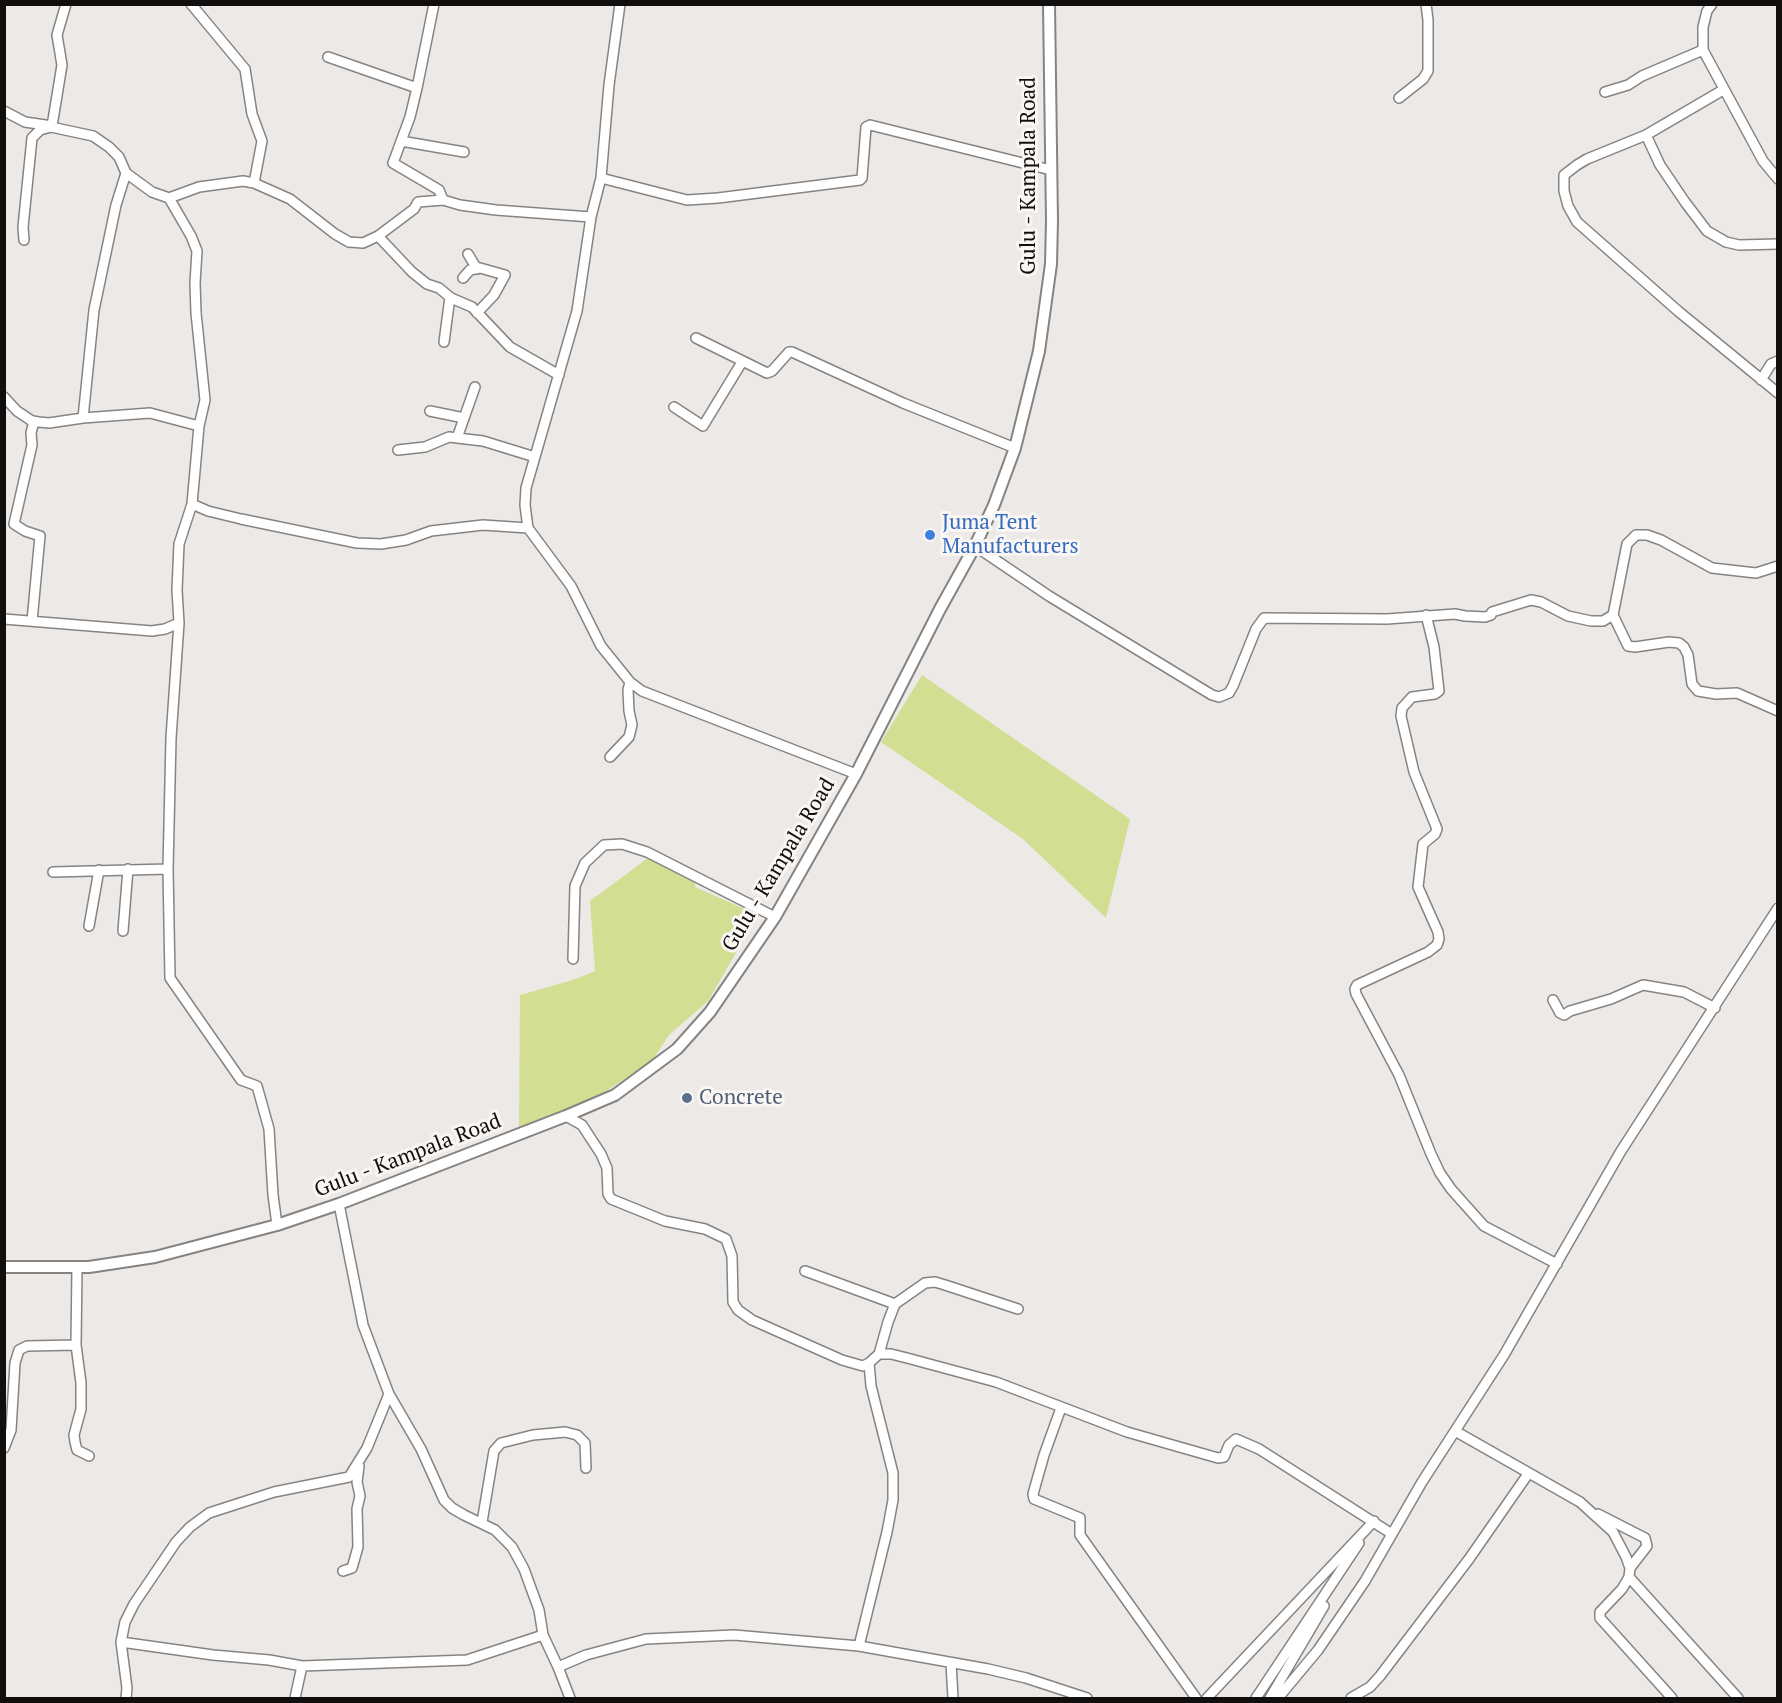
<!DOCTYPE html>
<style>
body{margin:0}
#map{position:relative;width:1782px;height:1703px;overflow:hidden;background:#ece9e7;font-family:"PT Serif",serif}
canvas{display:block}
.frame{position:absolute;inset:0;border:6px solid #100f0e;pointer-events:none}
</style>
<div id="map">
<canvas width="1782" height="1703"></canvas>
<div class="frame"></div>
</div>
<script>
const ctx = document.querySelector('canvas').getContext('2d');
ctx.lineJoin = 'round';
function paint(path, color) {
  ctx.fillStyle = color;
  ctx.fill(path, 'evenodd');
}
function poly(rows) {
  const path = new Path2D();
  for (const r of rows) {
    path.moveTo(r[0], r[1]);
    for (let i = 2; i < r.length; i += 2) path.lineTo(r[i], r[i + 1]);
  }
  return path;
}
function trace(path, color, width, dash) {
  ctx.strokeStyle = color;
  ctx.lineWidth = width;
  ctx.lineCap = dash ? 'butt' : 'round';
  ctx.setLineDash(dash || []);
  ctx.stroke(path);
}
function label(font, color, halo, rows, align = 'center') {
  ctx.font = font + ' "PT Serif",serif';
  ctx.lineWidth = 6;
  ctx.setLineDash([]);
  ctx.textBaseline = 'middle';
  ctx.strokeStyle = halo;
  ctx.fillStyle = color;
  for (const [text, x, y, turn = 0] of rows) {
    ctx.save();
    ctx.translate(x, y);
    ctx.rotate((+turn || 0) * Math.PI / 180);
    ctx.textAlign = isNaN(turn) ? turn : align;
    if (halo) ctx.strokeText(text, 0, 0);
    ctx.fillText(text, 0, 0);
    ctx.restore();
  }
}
paint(poly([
 [922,675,1130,819,1106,918,1023,839,881,742],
 [648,858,695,881,695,887,758,915,708,1001,669,1035,652,1061,597,1097,519,1131,520,995,573,980,595,971,590,901]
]), '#d2de91');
const minor = poly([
 [191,4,245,69,252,114,262,141,254,183],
 [620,4,609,85,601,178,591,217,577,311,526,488,525,505,528,528,571,586,601,646,630,682,642,691,856,774],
 [1712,4,1707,11,1703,27,1703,50,1763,161,1778,179],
 [328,57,417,88,410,117,393,163,439,190,443,200],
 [417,88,434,4],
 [1723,90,1646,135,1587,159,1577,165,1564,175,1564,191,1568,206,1577,222,1678,311,1778,393],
 [1605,92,1628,85,1642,76,1703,50],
 [1399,98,1423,79,1428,71,1428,20,1426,4],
 [4,111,25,122,52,126,51,127,93,136,109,147,119,157,126,173,152,192,169,198,199,187,243,181,254,183,290,199,335,234,349,242,363,243,378,236,414,209,418,202,443,200,460,205,496,210,591,217],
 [52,126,62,65,57,35,66,4],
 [1646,135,1660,165,1685,202,1707,231,1726,242,1739,245,1778,244],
 [401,141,464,152],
 [601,178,687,200,718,198,860,180,862,178,866,127,870,125,1051,170],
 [378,236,412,272,427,284,439,288,451,298,472,307,510,347,559,375],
 [24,240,23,227,32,138,40,130,51,127],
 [468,254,477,269],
 [463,278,470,270,480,268,505,275,494,295,477,313],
 [696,338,767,373,772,371,789,352,792,352,903,403,1015,448],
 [444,342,450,297],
 [1761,380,1771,364,1778,361],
 [4,397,17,411,32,421,39,422,49,423,83,418,150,413,199,426],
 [674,407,703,426,742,362],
 [430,411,464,418],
 [83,418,94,310,116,205,126,173],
 [457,438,475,387],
 [398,450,425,447,449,437,483,441,535,457],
 [192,504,208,511,241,519,357,543,381,544,406,540,431,531,483,525,528,528],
 [975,546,1049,596,1212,695,1219,697,1229,693,1233,686,1256,629,1264,618,1387,619,1455,614,1465,616,1485,617,1491,615,1492,612,1531,600,1541,602,1568,616,1591,621,1603,621,1613,615],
 [1778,566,1756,573,1712,568,1661,540,1647,535,1636,535,1627,544,1613,615,1628,646,1635,647,1669,642,1679,643,1684,647,1688,655,1692,684,1698,691,1716,694,1737,693,1778,711],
 [1426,615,1434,647,1439,691,1435,694,1412,697,1402,708,1401,716,1414,772,1437,829,1435,834,1423,844,1418,887,1438,932,1439,939,1437,945,1428,952,1357,985,1355,989,1356,994,1399,1075,1431,1154,1440,1173,1451,1189,1484,1226,1557,1264],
 [4,619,152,631,165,629,179,623,177,590,179,544,192,504,199,426,205,400,196,313,195,283,197,251,191,236,169,198],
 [32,621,40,536,25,531,14,524,32,445,31,433,34,421],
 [179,623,171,738,168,869,170,978,241,1080,257,1086,269,1129,273,1195,277,1225],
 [610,757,629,737,632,725,629,711,628,690,630,682],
 [53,872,168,869],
 [89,926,99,870],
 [123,931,128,869],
 [573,959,575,886,585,863,604,845,622,844,647,852,775,917],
 [1553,1000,1560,1013,1564,1015,1570,1011,1611,999,1643,985,1684,992,1715,1008],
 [566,1116,582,1125,601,1154,607,1168,608,1194,611,1199,665,1221,705,1229,726,1239,732,1256,733,1302,738,1310,752,1320,842,1360,863,1366,869,1363],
 [339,1204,363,1325,389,1394,421,1449,444,1500,452,1508,464,1515,495,1530,512,1547,524,1569,539,1610,543,1635,558,1667,570,1698],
 [77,1267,76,1345,81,1383,81,1409,74,1435,75,1442,77,1450,89,1456],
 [805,1271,895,1304],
 [879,1354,888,1322,895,1304,925,1283,935,1282,945,1285,1018,1309],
 [1061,1408,1044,1455,1033,1494,1034,1499,1080,1518,1080,1535,1196,1698],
 [1455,1431,1580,1502,1613,1532,1626,1557,1630,1568,1629,1577,1622,1589,1600,1612,1600,1618,1672,1698],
 [4,1448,11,1430,15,1363,19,1350,27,1346,76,1345],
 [1598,1514,1645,1538,1647,1546,1630,1568],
 [482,1522,494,1451,501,1443,533,1435,565,1432,577,1435,585,1443,586,1468],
 [343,1571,352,1568,358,1547,357,1509,360,1496,357,1482,359,1466],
 [1629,1577,1738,1698],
 [121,1642,213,1655,269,1660,302,1666,467,1660,543,1635],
 [859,1646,887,1532,893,1500,893,1473,871,1386,869,1363,879,1354,891,1354,907,1358,996,1382,1127,1432,1218,1458,1224,1457,1229,1445,1236,1439,1259,1449,1392,1534],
 [951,1663,953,1698],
 [558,1667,586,1655,646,1639,734,1635,859,1646,988,1669,1026,1678,1087,1698],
 [126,1698,127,1688,121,1642,125,1622,134,1604,176,1542,190,1527,209,1513,274,1492,349,1477,367,1448,389,1394],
 [295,1698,302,1666],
 [1207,1698,1374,1521],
 [1256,1698,1359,1543],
 [1270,1698,1324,1606],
 [1278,1698,1318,1650,1365,1581,1422,1482,1504,1355,1621,1151,1778,908],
 [1351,1698,1370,1687,1380,1676,1469,1559,1528,1474]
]);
const major = poly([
 [4,1267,89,1267,155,1257,277,1225,339,1204,566,1116,615,1095,677,1049,710,1012,775,917,856,774,940,609,975,546,994,505,1015,448,1039,351,1051,264,1052,221,1049,4]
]);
trace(minor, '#868482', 12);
trace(major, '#868482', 14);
trace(minor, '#fff', 9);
trace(major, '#fff', 10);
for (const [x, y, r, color] of [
 [930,535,6,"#3f7fe0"],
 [687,1098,6,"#5c6f8a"]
]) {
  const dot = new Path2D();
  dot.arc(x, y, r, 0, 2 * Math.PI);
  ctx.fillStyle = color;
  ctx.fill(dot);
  trace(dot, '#f9f6f4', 2);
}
label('21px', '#100f0e', '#f9f6f4', [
 ["Gulu - Kampala Road",1029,176,-90],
 ["Gulu - Kampala Road",779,865,-59],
 ["Gulu - Kampala Road",408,1156,-21]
]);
label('21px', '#366cbe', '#f9f6f4', [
 ["Juma Tent",942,523],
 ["Manufacturers",942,547]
], 'left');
label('21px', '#4e5e75', '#f9f6f4', [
 ["Concrete",699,1098]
], 'left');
</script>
